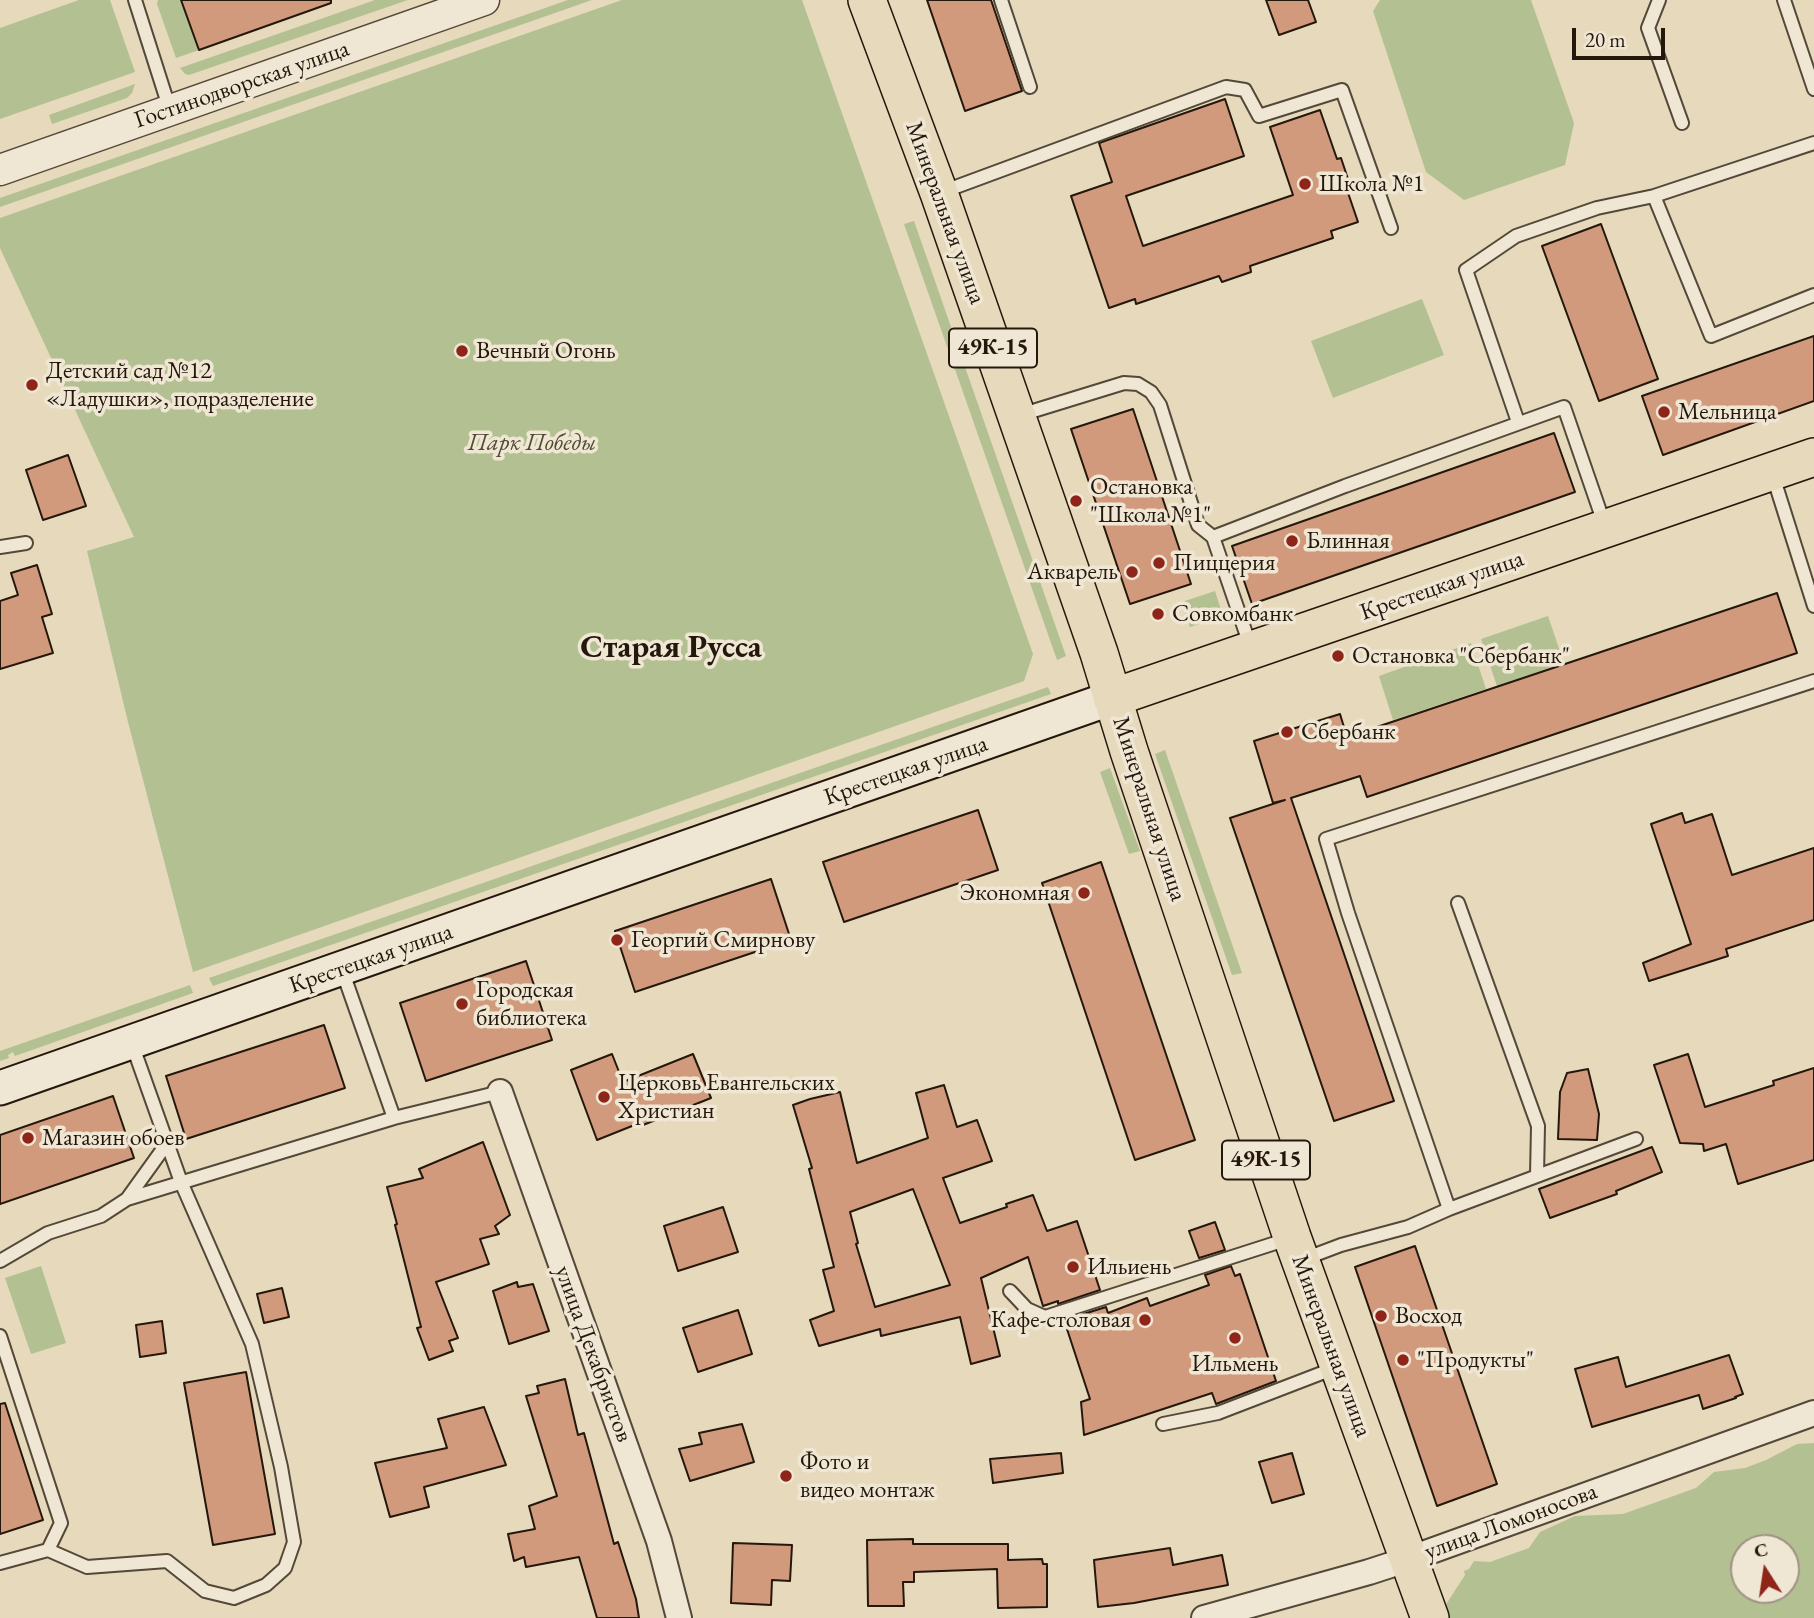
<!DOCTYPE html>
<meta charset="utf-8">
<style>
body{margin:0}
#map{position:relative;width:1814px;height:1618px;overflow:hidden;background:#e6d9bc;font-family:"EB Garamond",serif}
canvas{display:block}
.north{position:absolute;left:1730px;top:1534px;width:70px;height:70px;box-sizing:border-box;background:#efe6d3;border:2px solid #9e9383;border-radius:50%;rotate:348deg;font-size:19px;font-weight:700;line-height:28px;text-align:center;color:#24170c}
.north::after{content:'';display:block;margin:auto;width:24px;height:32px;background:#8f2418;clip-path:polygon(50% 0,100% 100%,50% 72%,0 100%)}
.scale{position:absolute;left:1572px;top:28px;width:93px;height:32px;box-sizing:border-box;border:4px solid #24170c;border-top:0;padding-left:9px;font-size:21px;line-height:24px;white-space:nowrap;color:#24170c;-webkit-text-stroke:5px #efe6d3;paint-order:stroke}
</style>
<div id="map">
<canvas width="1814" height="1618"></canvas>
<div class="north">С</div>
<div class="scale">20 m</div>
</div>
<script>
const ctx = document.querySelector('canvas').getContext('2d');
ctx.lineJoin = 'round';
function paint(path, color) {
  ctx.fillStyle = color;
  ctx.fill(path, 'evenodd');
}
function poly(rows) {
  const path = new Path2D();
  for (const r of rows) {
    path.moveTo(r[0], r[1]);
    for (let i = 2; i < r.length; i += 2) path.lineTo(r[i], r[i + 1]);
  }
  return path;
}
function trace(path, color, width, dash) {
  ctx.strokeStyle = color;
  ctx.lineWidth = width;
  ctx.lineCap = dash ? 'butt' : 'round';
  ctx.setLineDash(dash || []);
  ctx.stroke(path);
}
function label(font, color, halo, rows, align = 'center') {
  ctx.font = font + ' "EB Garamond",serif';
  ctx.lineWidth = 7;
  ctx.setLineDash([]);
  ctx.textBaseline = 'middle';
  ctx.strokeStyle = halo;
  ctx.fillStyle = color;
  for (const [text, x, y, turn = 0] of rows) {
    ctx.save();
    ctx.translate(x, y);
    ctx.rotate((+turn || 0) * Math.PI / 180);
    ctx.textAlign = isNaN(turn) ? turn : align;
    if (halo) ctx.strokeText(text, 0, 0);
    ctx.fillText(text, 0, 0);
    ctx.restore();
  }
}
paint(poly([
 [79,0,110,0,135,72,0,119,0,28],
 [158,0,181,0,199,50,176,58,157,4],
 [375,0,408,0,189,75,185,74,180,68],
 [568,0,592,0,0,207,0,198],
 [622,0,802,0,1033,654,1024,681,193,972,128,722,87,551,134,537,0,248,0,218],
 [1380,0,1531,0,1574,123,1565,165,1464,200,1426,172,1373,11],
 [135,84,132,93,127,98,52,124,49,115],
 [914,221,1066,656,1057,660,904,224],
 [1422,299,1444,355,1333,398,1311,341],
 [1215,591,1223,616,1190,627,1182,602],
 [1548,616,1564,663,1497,686,1481,639],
 [1471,643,1486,689,1393,720,1379,676],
 [1048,687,1051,694,213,986,209,978],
 [1165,750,1242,973,1232,975,1155,754],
 [1110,768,1140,851,1129,854,1100,772],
 [190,985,193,993,15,1056,13,1052,8,1055,9,1058,0,1061,0,1051],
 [41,1266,66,1343,31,1354,5,1278],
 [1814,1443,1814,1618,1448,1618,1445,1606,1465,1575,1464,1571,1469,1569,1474,1561,1490,1562,1529,1548,1540,1532,1575,1516,1623,1514,1696,1488,1714,1472,1745,1468,1766,1460,1797,1444],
 [1744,1548,1786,1548,1786,1590,1744,1590]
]), '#b3c092');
const building = poly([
 [181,0,331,0,331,3,199,50,181,0],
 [927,0,991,0,1022,91,965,111,927,0],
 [1266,0,1308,0,1316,22,1279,35,1266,0],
 [1225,99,1244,156,1126,196,1143,246,1293,195,1270,127,1320,110,1337,159,1341,158,1349,182,1345,184,1358,222,1331,231,1333,238,1250,266,1251,272,1222,282,1219,276,1136,304,1135,299,1109,308,1071,196,1112,182,1099,143,1225,99],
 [1601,224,1658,379,1599,401,1542,246,1601,224],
 [1814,336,1814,401,1663,455,1642,396,1814,336],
 [1133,409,1191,584,1130,604,1071,429,1133,409],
 [1554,433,1575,492,1252,604,1232,546,1554,433],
 [68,455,86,506,43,520,26,470,68,455],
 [37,565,52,614,42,617,53,653,0,669,0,601,18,595,11,573,37,565],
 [1777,593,1797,653,1367,797,1360,776,1291,798,1394,1101,1334,1121,1230,818,1285,800,1273,803,1254,741,1340,714,1347,737,1777,593],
 [978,810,998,870,844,922,823,862,978,810],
 [1682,813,1685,823,1712,814,1732,875,1814,848,1814,920,1726,949,1728,956,1649,981,1643,963,1691,944,1651,824,1682,813],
 [1101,862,1195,1140,1135,1160,1042,883,1101,862],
 [771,879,791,940,635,992,615,931,771,879],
 [526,961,552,1040,426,1081,400,1003,526,961],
 [324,1025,345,1088,186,1139,166,1076,324,1025],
 [612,1054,623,1082,693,1054,711,1098,643,1125,642,1122,597,1140,571,1070,612,1054],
 [1688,1054,1705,1107,1774,1085,1773,1081,1814,1068,1814,1160,1738,1184,1726,1144,1704,1151,1703,1144,1680,1143,1654,1065,1688,1054],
 [1588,1069,1599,1114,1597,1140,1558,1139,1560,1092,1567,1073,1588,1069],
 [944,1085,957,1127,977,1120,992,1161,943,1178,960,1223,1007,1207,1006,1204,1033,1195,1047,1231,1077,1221,1100,1290,1058,1304,1058,1301,1043,1306,1028,1257,981,1278,1000,1356,971,1364,960,1317,881,1336,880,1329,819,1346,810,1320,834,1311,823,1270,834,1267,809,1169,812,1168,793,1105,810,1099,840,1092,857,1163,928,1138,916,1093,944,1085],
 [913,1189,950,1285,875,1307,856,1244,858,1243,850,1212,913,1189],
 [113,1096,134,1158,0,1204,0,1135,113,1096],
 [483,1142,510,1215,495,1226,499,1234,480,1239,489,1264,436,1282,458,1338,449,1341,453,1351,429,1360,417,1328,421,1327,395,1225,397,1224,387,1187,423,1178,419,1169,483,1142],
 [1652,1147,1662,1172,1616,1191,1617,1194,1550,1218,1539,1189,1652,1147],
 [723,1207,738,1252,678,1271,664,1226,723,1207],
 [1215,1222,1225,1250,1199,1258,1189,1231,1215,1222],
 [1415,1246,1497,1484,1437,1506,1355,1267,1415,1246],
 [1231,1266,1235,1276,1240,1274,1276,1381,1216,1404,1212,1393,1084,1435,1081,1402,1090,1399,1064,1320,1106,1307,1108,1313,1147,1298,1150,1306,1209,1285,1205,1275,1231,1266],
 [517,1282,518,1287,533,1284,549,1331,509,1344,493,1291,517,1282],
 [282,1288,289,1317,264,1323,257,1294,282,1288],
 [738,1310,752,1354,698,1372,683,1328,738,1310],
 [162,1321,166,1353,140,1357,136,1325,162,1321],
 [1729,1355,1743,1394,1735,1397,1736,1398,1703,1409,1699,1395,1592,1427,1575,1369,1618,1357,1626,1387,1729,1355],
 [246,1372,275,1534,213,1545,184,1383,246,1372],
 [565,1379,578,1435,584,1433,614,1544,618,1542,636,1599,639,1618,597,1618,579,1557,526,1567,524,1557,514,1561,508,1534,535,1529,529,1506,557,1496,526,1396,539,1393,537,1386,565,1379],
 [5,1403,43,1520,0,1534,0,1404,5,1403],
 [484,1407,506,1465,424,1487,429,1507,390,1517,375,1463,447,1448,438,1419,484,1407],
 [742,1424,754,1462,690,1481,679,1449,702,1444,699,1433,742,1424],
 [1061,1453,1063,1473,993,1483,990,1459,1061,1453],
 [1292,1453,1304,1494,1272,1503,1259,1462,1292,1453],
 [913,1539,913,1544,1008,1544,1008,1560,1042,1559,1043,1564,1047,1564,1047,1607,998,1608,997,1569,914,1572,914,1582,903,1582,904,1606,868,1606,867,1540,913,1539],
 [733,1543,792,1545,790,1581,772,1580,771,1605,731,1603,733,1543],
 [1170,1548,1173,1565,1222,1555,1228,1585,1134,1603,1098,1607,1094,1560,1170,1548]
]);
paint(building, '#d29a7d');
trace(building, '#24170c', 2);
const service = poly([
 [135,0,170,110],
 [1001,0,1030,87],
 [1659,0,1648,28,1682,123],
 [1784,0,1814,89],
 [942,192,1226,87,1245,90,1259,116,1342,90,1391,228],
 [1654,196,1711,336,1814,295],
 [1020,415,1124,383,1138,384,1151,392,1160,405,1198,525,1213,537,1251,648],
 [1518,422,1466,270,1516,236,1597,208,1654,196,1814,143],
 [1773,476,1814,606],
 [1213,537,1345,486,1564,407,1605,526],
 [0,547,26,543],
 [1458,903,1538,1126,1537,1175],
 [342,970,394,1118],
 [127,1199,168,1142],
 [1449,1209,1348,913,1326,839,1814,681],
 [1304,1259,1341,1245,1408,1227,1449,1209,1636,1139],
 [0,1261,48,1233,101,1216,127,1199,394,1118,500,1092],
 [1010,1291,1027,1309,1045,1317,1288,1239],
 [0,1336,61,1523,48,1550,0,1563],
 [1163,1424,1218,1413,1335,1368],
 [48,1550,87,1567,167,1561,205,1591,234,1598,266,1585,285,1568,294,1542,281,1467,252,1344,181,1182,132,1044]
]);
const minor = poly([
 [500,1092,659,1541,679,1618],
 [1204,1618,1369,1572,1409,1559,1814,1413]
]);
const tertiary = poly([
 [0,170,484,0]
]);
const secondary = poly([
 [0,1088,1112,698]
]);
const primary = poly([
 [867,0,939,193,1099,653,1129,751,1292,1237,1430,1618],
 [1112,698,1814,457]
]);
trace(service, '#544838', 16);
trace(minor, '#544838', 28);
trace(tertiary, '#544838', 33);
trace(secondary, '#24170c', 37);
trace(primary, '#24170c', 40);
trace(service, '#efe6d3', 12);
trace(minor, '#efe6d3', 24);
trace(tertiary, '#efe6d3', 30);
trace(secondary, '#efe6d3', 33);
trace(primary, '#e6d9bc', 37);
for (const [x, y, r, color] of [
 [1305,184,7,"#8f2418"],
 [462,351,7,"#8f2418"],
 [32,385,7,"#8f2418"],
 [1664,412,7,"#8f2418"],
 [1076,501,7,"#8f2418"],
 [1292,541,7,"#8f2418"],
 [1159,563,7,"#8f2418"],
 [1132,572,7,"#8f2418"],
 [1158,614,7,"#8f2418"],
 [1338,656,7,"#8f2418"],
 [1287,732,7,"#8f2418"],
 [1084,893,7,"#8f2418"],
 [617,940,7,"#8f2418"],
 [462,1004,7,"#8f2418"],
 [604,1097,7,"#8f2418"],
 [28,1138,7,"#8f2418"],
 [1073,1267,7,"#8f2418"],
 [1381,1316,7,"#8f2418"],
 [1145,1320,7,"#8f2418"],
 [1235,1338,7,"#8f2418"],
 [1403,1360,7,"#8f2418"],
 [786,1476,7,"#8f2418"]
]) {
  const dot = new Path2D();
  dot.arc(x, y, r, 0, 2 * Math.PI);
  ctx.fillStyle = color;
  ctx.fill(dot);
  trace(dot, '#efe6d3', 2.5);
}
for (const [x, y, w] of [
 [993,348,88],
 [1266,1160,88]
]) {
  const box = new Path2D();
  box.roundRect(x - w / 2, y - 19.5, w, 39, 5);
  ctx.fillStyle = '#efe6d3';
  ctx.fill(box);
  trace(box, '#24170c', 2);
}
label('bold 23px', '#24170c', null, [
 ["49К-15",993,348],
 ["49К-15",1266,1160]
]);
label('24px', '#24170c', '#efe6d3', [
 ["Гостинодворская улица",242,85,-19],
 ["Минеральная улица",945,213,70],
 ["Крестецкая улица",1442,586,-19],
 ["Крестецкая улица",906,771,-19],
 ["Минеральная улица",1149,809,72],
 ["Крестецкая улица",371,959,-19],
 ["Минеральная улица",1331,1346,70],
 ["улица Декабристов",593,1354,70],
 ["улица Ломоносова",1511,1522,-20]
]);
label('24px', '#24170c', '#efe6d3', [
 ["Школа №1",1319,184],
 ["Вечный Огонь",476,351],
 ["Детский сад №12",46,371],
 ["«Ладушки», подразделение",46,399],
 ["Мельница",1678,412],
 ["Остановка",1090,487],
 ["\"Школа №1\"",1090,515],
 ["Блинная",1306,541],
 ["Пиццерия",1173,563],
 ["Акварель",1118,572,"right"],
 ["Совкомбанк",1172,614],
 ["Остановка \"Сбербанк\"",1352,656],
 ["Сбербанк",1301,732],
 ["Экономная",1070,893,"right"],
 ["Георгий Смирнову",631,940],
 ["Городская",476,990],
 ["библиотека",476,1018],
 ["Церковь Евангельских",618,1083],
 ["Христиан",618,1111],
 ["Магазин обоев",42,1138],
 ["Ильиень",1087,1267],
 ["Восход",1395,1316],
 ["Кафе-столовая",1131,1320,"right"],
 ["\"Продукты\"",1417,1360],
 ["Ильмень",1235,1364,"center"],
 ["Фото и",800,1462],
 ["видео монтаж",800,1490]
], 'left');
label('italic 24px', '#4f4a34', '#efe6d3', [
 ["Парк Победы",532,443]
]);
label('bold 32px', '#24170c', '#efe6d3', [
 ["Старая Русса",671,648]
]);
</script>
